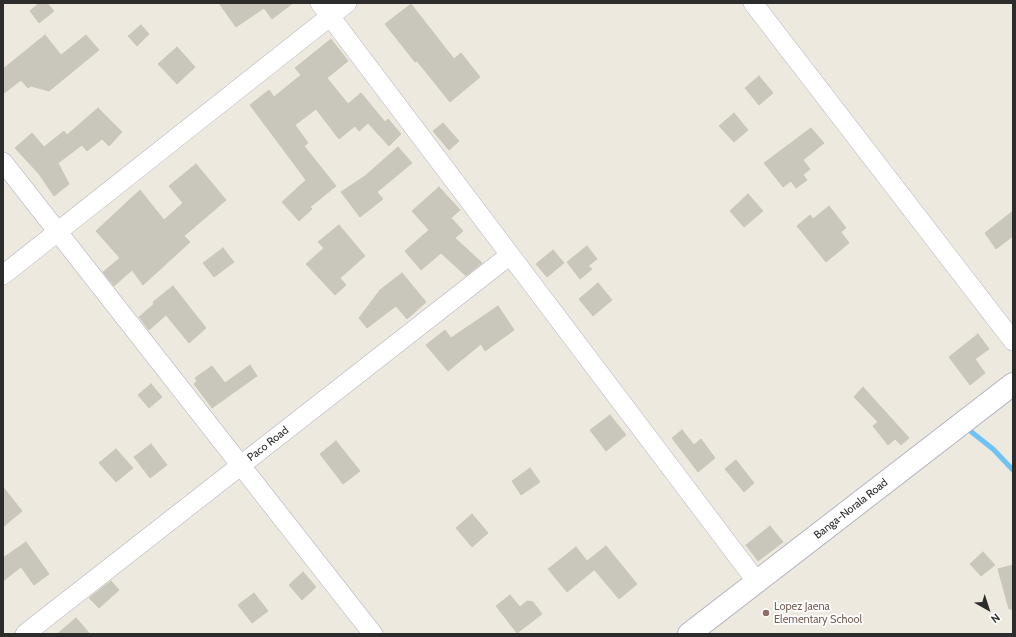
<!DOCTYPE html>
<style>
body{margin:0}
#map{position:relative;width:1016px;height:637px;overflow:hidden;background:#eee9de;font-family:Cabin,sans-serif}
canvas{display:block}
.frame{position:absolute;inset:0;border:4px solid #2c2c2c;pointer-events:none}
.north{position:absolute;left:968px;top:589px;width:40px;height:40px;-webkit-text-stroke:3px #fff;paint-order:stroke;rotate:141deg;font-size:11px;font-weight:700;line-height:16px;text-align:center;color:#2c2c2c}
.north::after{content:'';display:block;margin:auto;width:14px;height:18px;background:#2c2c2c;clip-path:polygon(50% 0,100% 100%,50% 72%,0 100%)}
</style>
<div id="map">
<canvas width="1016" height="637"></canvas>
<div class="frame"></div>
<div class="north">N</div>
</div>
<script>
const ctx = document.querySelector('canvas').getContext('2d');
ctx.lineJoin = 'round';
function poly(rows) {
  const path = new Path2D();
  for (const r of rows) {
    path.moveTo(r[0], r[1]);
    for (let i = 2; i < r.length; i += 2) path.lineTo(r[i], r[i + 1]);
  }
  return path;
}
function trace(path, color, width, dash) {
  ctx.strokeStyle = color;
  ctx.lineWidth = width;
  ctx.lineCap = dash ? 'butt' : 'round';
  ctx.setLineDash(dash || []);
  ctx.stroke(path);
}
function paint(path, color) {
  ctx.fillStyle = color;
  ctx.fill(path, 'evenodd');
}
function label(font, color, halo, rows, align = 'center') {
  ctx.font = font + ' Cabin,sans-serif';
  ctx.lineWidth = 3.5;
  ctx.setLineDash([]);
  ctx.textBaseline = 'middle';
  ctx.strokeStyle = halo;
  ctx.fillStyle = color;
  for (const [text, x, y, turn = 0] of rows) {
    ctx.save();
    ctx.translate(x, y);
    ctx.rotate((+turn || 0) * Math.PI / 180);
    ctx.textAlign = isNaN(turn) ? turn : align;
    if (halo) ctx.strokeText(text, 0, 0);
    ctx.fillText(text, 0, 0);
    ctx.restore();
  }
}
trace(poly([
 [969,430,993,449,1013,470]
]), '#6dc3f4', 5);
const building = poly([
 [39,3,47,3,54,11,39,23,30,11,39,3],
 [219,3,293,3,272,19,264,8,236,27,219,3],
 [411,4,454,59,461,53,480,77,450,102,417,61,415,62,385,24,411,4],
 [141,25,149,34,137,46,128,36,141,25],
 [45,35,61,55,86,35,99,50,49,91,31,86,28,88,21,80,3,94,3,69,45,35],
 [331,39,348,61,327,78,348,104,361,93,385,122,388,119,401,134,389,146,368,123,359,131,355,126,339,139,316,109,295,125,308,143,304,146,336,186,310,207,312,209,299,221,282,202,306,180,250,105,269,90,274,97,301,75,295,68,331,39],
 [177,47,195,67,177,84,158,64,177,47],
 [759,76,773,93,759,105,745,88,759,76],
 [98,108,122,132,109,146,102,139,87,151,82,145,58,163,69,184,54,196,39,174,15,148,32,133,44,147,64,131,67,135,98,108],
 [734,113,748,130,734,142,719,126,734,113],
 [443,123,459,141,449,150,433,131,443,123],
 [811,128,824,143,803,160,810,169,803,175,807,180,796,188,791,181,783,187,764,163,811,128],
 [398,147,412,163,377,192,383,199,360,217,341,192,365,176,398,147],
 [196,164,226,200,184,236,190,242,143,285,132,270,114,286,103,272,120,258,96,231,140,190,164,220,183,203,169,186,196,164],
 [439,187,460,210,451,218,463,231,455,238,482,263,466,276,441,253,421,270,405,251,429,230,412,211,439,187],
 [748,194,763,211,744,227,730,211,748,194],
 [829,206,846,228,841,232,849,243,826,262,797,226,810,215,813,219,829,206],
 [1013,211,1013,236,996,249,985,233,1013,211],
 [339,225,365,256,340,278,346,285,335,295,306,264,324,248,318,242,339,225],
 [587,246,597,259,588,266,592,269,580,279,567,262,587,246],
 [223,248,234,262,214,277,203,263,223,248],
 [553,250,564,263,547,277,536,264,553,250],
 [402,273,426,302,407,319,396,306,367,328,359,318,380,290,402,273],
 [598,283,612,300,593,316,579,299,598,283],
 [173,286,206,328,189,343,166,315,149,330,139,317,154,304,153,302,173,286],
 [498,306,514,330,485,351,481,344,448,371,426,345,445,330,451,338,498,306],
 [978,334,989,349,975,359,985,373,970,385,949,357,978,334],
 [250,365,257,376,212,408,194,384,197,381,195,378,212,366,225,383,250,365],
 [151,384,162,397,149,408,138,395,151,384],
 [863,387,909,438,901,445,895,439,888,445,873,426,878,422,854,397,863,387],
 [610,415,626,435,606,451,590,430,610,415],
 [682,430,694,445,701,439,715,458,698,472,672,438,682,430],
 [336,441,360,471,343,484,320,454,336,441],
 [151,444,167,465,150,478,134,457,151,444],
 [116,449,133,468,116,482,99,463,116,449],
 [736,460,754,483,744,492,725,469,736,460],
 [530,468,540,482,521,495,512,481,530,468],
 [3,487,22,511,3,527,3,487],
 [472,514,488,533,472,547,456,528,472,514],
 [770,526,783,542,758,561,746,545,770,526],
 [26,542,49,574,34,585,21,567,3,581,3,558,26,542],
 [606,546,637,584,619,599,587,561,606,546],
 [576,547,594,570,567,592,548,569,576,547],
 [983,552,995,565,981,576,970,564,983,552],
 [1013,565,1013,609,1009,609,998,569,1013,565],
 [303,572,316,587,302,600,289,585,303,572],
 [111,581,119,590,99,608,89,598,111,581],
 [254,593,268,611,252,623,238,605,254,593],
 [510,595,520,607,527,601,533,602,542,614,517,633,496,606,510,595],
 [76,618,90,634,57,634,76,618]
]);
paint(building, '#c9c7bc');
trace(building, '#cac5b7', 1);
const street = poly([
 [320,3,757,582],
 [753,3,1013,341],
 [3,162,373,634],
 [3,275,347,3],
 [25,634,510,255]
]);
const secondary = poly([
 [689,634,1013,384]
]);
trace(street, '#b2b3c0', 20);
trace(secondary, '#b2b3c0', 24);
trace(street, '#fff', 19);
trace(secondary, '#fff', 22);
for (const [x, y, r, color] of [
 [766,613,4,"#8d6e63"]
]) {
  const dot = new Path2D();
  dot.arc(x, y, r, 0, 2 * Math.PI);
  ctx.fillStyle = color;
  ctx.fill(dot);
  trace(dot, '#fff', 1.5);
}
label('11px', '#2c2c2c', '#fff', [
 ["Paco Road",268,444,-38],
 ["Banga-Norala Road",851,509,-38]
]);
label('11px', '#785e54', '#fff', [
 ["Lopez Jaena",774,607],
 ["Elementary School",774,620]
], 'left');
</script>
